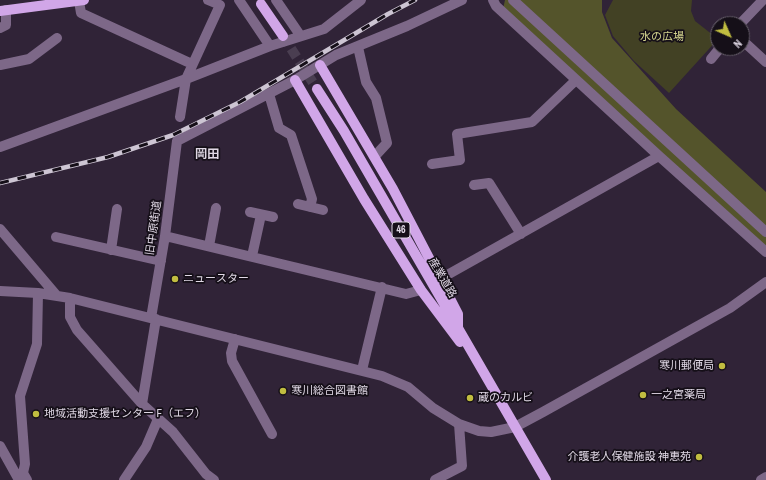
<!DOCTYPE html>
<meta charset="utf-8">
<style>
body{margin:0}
#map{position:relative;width:766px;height:480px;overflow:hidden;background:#302337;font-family:"Archivo Narrow",sans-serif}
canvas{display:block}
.north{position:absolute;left:710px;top:16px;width:40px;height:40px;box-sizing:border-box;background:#150f18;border:1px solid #665f6a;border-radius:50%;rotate:135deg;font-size:11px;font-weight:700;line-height:16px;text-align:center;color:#e0d8e5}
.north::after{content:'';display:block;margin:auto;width:14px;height:18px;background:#c1bd40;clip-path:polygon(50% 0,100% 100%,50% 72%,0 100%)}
</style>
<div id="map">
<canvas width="766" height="480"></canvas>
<div class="north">N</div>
</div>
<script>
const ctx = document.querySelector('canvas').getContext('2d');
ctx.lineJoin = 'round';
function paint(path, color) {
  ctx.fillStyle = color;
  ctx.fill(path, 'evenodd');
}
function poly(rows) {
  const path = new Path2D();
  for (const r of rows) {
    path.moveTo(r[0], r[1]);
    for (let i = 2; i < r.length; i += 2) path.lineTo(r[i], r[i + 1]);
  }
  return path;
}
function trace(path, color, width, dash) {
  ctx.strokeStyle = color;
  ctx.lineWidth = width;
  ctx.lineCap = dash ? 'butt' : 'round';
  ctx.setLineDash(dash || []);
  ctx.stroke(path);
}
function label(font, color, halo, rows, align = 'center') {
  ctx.font = font + ' "Archivo Narrow","Noto Sans JP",sans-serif';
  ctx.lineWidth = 3.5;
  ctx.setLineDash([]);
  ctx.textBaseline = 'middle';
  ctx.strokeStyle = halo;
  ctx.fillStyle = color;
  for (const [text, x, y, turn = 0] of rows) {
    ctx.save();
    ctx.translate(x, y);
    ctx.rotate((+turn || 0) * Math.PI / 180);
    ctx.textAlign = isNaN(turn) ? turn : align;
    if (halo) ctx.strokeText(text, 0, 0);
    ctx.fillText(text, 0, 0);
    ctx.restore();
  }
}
paint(poly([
 [613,0,692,0,691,11,695,21,718,39,669,93,634,61,613,36,605,15]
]), '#424124');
paint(poly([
 [505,0,602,0,602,12,612,38,676,109,766,192,766,249,503,9]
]), '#54542b');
trace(poly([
 [283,36,317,89]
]), '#4a3e51', 10, [10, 5]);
trace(poly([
 [239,0,270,46],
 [276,0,300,35],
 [493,0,496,6,659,156,766,252],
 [513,0,766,232],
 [79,1,81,13,192,64],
 [740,24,763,0],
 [0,28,6,25,6,10],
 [742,40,766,62],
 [358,47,366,82,376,98,387,143,375,156],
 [711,59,720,48],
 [0,65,29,59,57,38],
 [269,94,279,128,291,135,312,199,310,207],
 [180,117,186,79,220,5,208,0],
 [0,147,186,79,270,46,324,29,361,0],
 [432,164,460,160,457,134,532,122,576,80],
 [474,185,489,183,521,234],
 [298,204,323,210],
 [250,212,273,217],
 [0,229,57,296],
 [165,236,406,294,421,290],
 [56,237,161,261],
 [209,246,216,208],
 [111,250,117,209],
 [252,256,261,215],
 [440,279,659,156],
 [0,291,38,293,70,298,382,376,408,387,433,408,459,424,479,431,491,432,515,427,543,412,730,308,766,282],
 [70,298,70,317,77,330,142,404,173,432,206,474,214,480],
 [151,318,165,236,177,141,295,80,336,55,407,26,462,0],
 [235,339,231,353,232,361,272,434],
 [362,370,382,287],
 [142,404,156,319],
 [0,446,19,480],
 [27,480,23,473,25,464,20,396,37,344,38,293],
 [124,480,146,447,158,419],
 [435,480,462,466,459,424],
 [761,480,766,477]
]), '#7d6888', 10);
trace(poly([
 [261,4,283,36],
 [0,11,84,0],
 [320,65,393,189,440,279,458,314,458,328],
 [295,80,364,199,421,290,460,342],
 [317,89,344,131,546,480]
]), '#d1a6e8', 10);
const rail = poly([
 [0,183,108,157,173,135,240,102,388,14,415,0]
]);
trace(rail, '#cdc5d3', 4.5);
trace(rail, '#150f18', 3, [9]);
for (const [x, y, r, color] of [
 [175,279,4,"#c1bd40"],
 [722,366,4,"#c1bd40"],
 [283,391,4,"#c1bd40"],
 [643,395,4,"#c1bd40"],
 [470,398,4,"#c1bd40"],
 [36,414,4,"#c1bd40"],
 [699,457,4,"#c1bd40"]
]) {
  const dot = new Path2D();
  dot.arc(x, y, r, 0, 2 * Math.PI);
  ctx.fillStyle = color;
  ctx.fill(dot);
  trace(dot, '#150f18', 1.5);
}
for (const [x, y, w] of [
 [401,230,18]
]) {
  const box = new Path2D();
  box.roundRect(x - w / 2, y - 8, w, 16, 3);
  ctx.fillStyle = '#150f18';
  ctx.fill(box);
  trace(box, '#e0d8e5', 1);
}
label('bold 10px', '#e0d8e5', null, [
 ["46",401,230]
]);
label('11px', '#d3d38d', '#150f18', [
 ["水の広場",662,37]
]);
label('11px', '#e0d8e5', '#150f18', [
 ["旧中原街道",154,228,-82],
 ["産業道路",442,278,60]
]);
label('11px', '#e0d8e5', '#150f18', [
 ["ニュースター",183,279],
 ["寒川郵便局",714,366,"right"],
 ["寒川総合図書館",291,391],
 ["一之宮薬局",651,395],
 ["蔵のカルビ",478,398],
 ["地域活動支援センター F（エフ）",44,414],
 ["介護老人保健施設 神恵苑",691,457,"right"]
], 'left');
label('bold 12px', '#e0d8e5', '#150f18', [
 ["岡田",207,155]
]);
</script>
